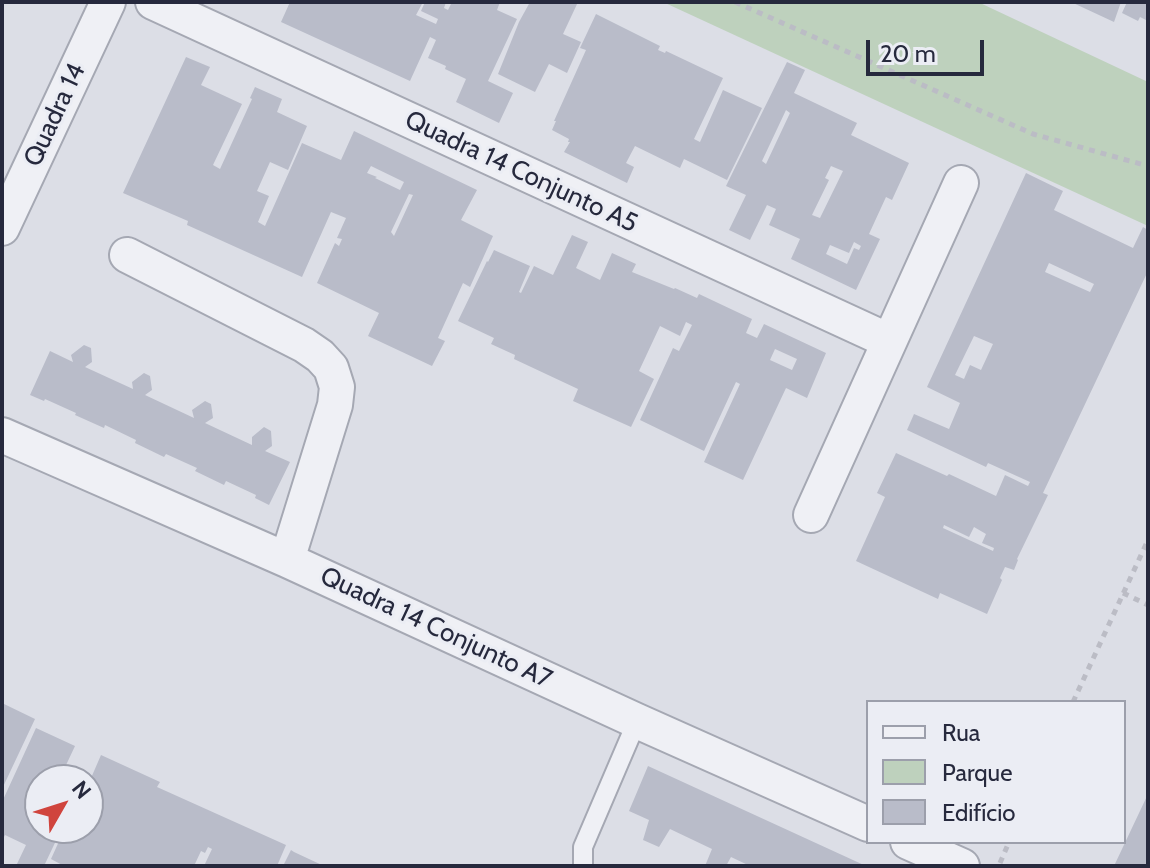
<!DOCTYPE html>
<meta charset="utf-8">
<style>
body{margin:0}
#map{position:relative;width:1150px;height:868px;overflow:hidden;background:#dcdee6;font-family:Cabin,sans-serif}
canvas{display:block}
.frame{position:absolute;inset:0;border:4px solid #26293d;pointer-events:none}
.legend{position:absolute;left:866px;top:700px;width:260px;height:144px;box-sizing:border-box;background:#ebedf4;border:2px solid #9c9fab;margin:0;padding:10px 14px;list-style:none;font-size:24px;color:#26293d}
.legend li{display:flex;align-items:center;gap:16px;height:40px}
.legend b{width:40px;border:2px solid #9c9fab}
.north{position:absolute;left:24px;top:764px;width:80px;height:80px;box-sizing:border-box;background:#ebedf4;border:2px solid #9c9fab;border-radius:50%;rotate:51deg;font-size:22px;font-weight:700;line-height:32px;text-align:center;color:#26293d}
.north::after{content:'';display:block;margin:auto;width:28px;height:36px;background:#d0443d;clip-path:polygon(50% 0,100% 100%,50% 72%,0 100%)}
.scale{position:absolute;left:866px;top:40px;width:118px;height:36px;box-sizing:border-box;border:4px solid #26293d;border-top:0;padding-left:10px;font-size:24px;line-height:28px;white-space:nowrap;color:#26293d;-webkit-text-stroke:6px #ebedf4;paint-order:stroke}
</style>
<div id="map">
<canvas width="1150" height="868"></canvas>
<div class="frame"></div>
<ul class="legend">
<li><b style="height:10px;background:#eff0f5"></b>Rua</li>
<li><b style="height:22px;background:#bed1bd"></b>Parque</li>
<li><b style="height:22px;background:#b9bcc9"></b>Edifício</li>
</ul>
<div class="north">N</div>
<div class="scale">20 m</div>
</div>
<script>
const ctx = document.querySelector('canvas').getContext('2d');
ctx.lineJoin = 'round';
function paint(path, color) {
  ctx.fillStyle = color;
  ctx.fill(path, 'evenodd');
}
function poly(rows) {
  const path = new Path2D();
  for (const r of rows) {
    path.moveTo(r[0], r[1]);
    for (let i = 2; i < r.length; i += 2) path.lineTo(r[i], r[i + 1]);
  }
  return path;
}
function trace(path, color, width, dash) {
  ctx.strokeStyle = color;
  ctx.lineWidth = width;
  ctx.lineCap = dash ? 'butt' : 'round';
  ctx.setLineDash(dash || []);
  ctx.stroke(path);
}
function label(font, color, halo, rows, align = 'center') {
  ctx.font = font + ' Cabin,sans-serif';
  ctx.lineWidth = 6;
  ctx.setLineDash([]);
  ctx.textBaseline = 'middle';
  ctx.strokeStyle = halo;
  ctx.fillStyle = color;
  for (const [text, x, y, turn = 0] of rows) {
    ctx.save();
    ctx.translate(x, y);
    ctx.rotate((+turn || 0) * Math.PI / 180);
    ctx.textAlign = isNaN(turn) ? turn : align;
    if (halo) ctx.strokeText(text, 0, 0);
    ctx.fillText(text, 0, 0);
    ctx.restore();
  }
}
paint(poly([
 [663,2,978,2,1148,82,1148,226]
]), '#bed1bd');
paint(poly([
 [290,2,423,2,416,15,436,24,438,19,421,11,425,2,446,2,444,8,448,10,452,2,500,2,497,10,517,19,488,81,513,93,499,123,456,102,466,79,445,69,446,66,428,58,436,40,430,37,410,81,281,22],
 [530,2,578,2,563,34,581,42,567,73,549,64,535,92,498,74,519,22],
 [1071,2,1121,2,1114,22],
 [1127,2,1148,2,1148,21,1140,17,1138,21,1122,13],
 [596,14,660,46,658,50,665,53,666,51,723,78,694,139,700,142,723,90,762,108,727,180,684,159,680,168,635,146,626,163,634,167,627,183,564,152,570,142,568,142,569,139,552,130,556,121,554,121,586,50,580,48],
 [186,57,210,67,201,85,242,104,213,165,220,169,252,99,250,98,255,87,282,99,277,112,307,126,288,170,270,162,257,191,269,196,258,222,265,226,302,143,341,160,354,131,477,190,461,220,493,236,470,287,463,283,438,338,445,341,432,366,368,336,379,313,317,283,335,243,339,246,342,239,337,238,346,218,331,212,302,277,187,225,188,221,123,193],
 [371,166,404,182,400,190,375,178,377,177,367,173],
 [409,194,413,195,394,236,391,232],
 [787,62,805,70,794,93,857,123,851,135,909,163,892,200,886,197,869,234,880,239,856,290,791,259,800,239,769,225,776,209,767,205,750,240,729,230,746,195,726,186],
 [786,110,790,113,766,164,762,161],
 [831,166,843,171,820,218,812,215,829,180,825,178],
 [854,242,861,246,859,250,854,248,847,264,826,254,830,245,849,253],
 [1026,173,1063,191,1054,210,1133,248,1143,227,1148,230,1148,271,1043,493,1048,495,1017,559,1018,560,1014,570,1005,567,1000,578,1002,580,987,614,940,593,938,599,856,561,885,497,877,493,896,453,947,476,949,474,996,496,1005,475,1028,486,1030,482,988,463,986,467,907,430,914,414,949,429,960,403,927,387],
 [1049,263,1094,284,1090,292,1045,272],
 [974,336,993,344,981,370,970,365,964,379,955,375],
 [944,525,969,537,974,527,986,534,982,543,994,548,993,551,943,528],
 [572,235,588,242,576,268,600,280,612,253,636,264,632,272,674,289,675,288,697,298,699,294,752,319,746,333,757,338,764,324,826,353,807,398,786,388,743,480,704,462,740,384,736,382,704,451,640,420,673,348,679,351,692,325,686,322,680,336,660,326,639,371,654,379,631,427,573,401,578,389,514,359,515,355,491,344,494,338,458,321,487,261,488,262,494,250,530,266,519,292,521,293,534,266,553,275],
 [775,349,797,359,792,370,770,360],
 [84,345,91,348,92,362,85,367,133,389,132,382,144,373,150,376,152,390,145,395,194,418,192,410,205,401,211,404,213,418,205,423,252,445,252,437,264,427,271,431,272,446,265,451,290,462,269,505,255,498,256,495,226,481,224,485,195,471,197,468,166,454,164,457,135,443,136,440,105,425,104,428,75,415,76,413,45,399,44,401,30,395,50,351,73,362,71,355],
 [2,703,35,719,2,789],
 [36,728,75,746,59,780,40,780,40,828,62,828,44,866,16,866,26,845,5,835,2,841,2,802],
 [101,755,160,782,157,787,286,845,277,866,204,866,212,849,208,847,205,853,201,851,194,866,64,866,51,859,65,828,88,828,88,785],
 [648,766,866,866,750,866,731,857,726,866,705,866,712,849,670,829,659,847,643,840,649,820,629,811],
 [1148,794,1148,866,1114,866],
 [291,850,294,852,324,866,283,866]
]), '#b9bcc9');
const service = poly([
 [583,866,583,847,637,721]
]);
const minor = poly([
 [153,2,889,341],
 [2,228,108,2],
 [127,255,304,345,320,356,331,368,337,387,335,405,287,560],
 [2,435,287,560,637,721,868,824],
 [811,515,961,183],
 [908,842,962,866]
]);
trace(service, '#a5a8b3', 22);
trace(minor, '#a5a8b3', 38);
trace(poly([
 [735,2,1033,134,1148,166],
 [1123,593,1148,605],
 [1073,702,1148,540],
 [1000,863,1009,842]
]), '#bbbcc5', 5, [6, 6]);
trace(service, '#eff0f5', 18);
trace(minor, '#eff0f5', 34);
label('26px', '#26293d', '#ebedf4', [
 ["Quadra 14",55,115,-65],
 ["Quadra 14 Conjunto A5",521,172,25],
 ["Quadra 14 Conjunto A7",436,628,25]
]);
</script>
